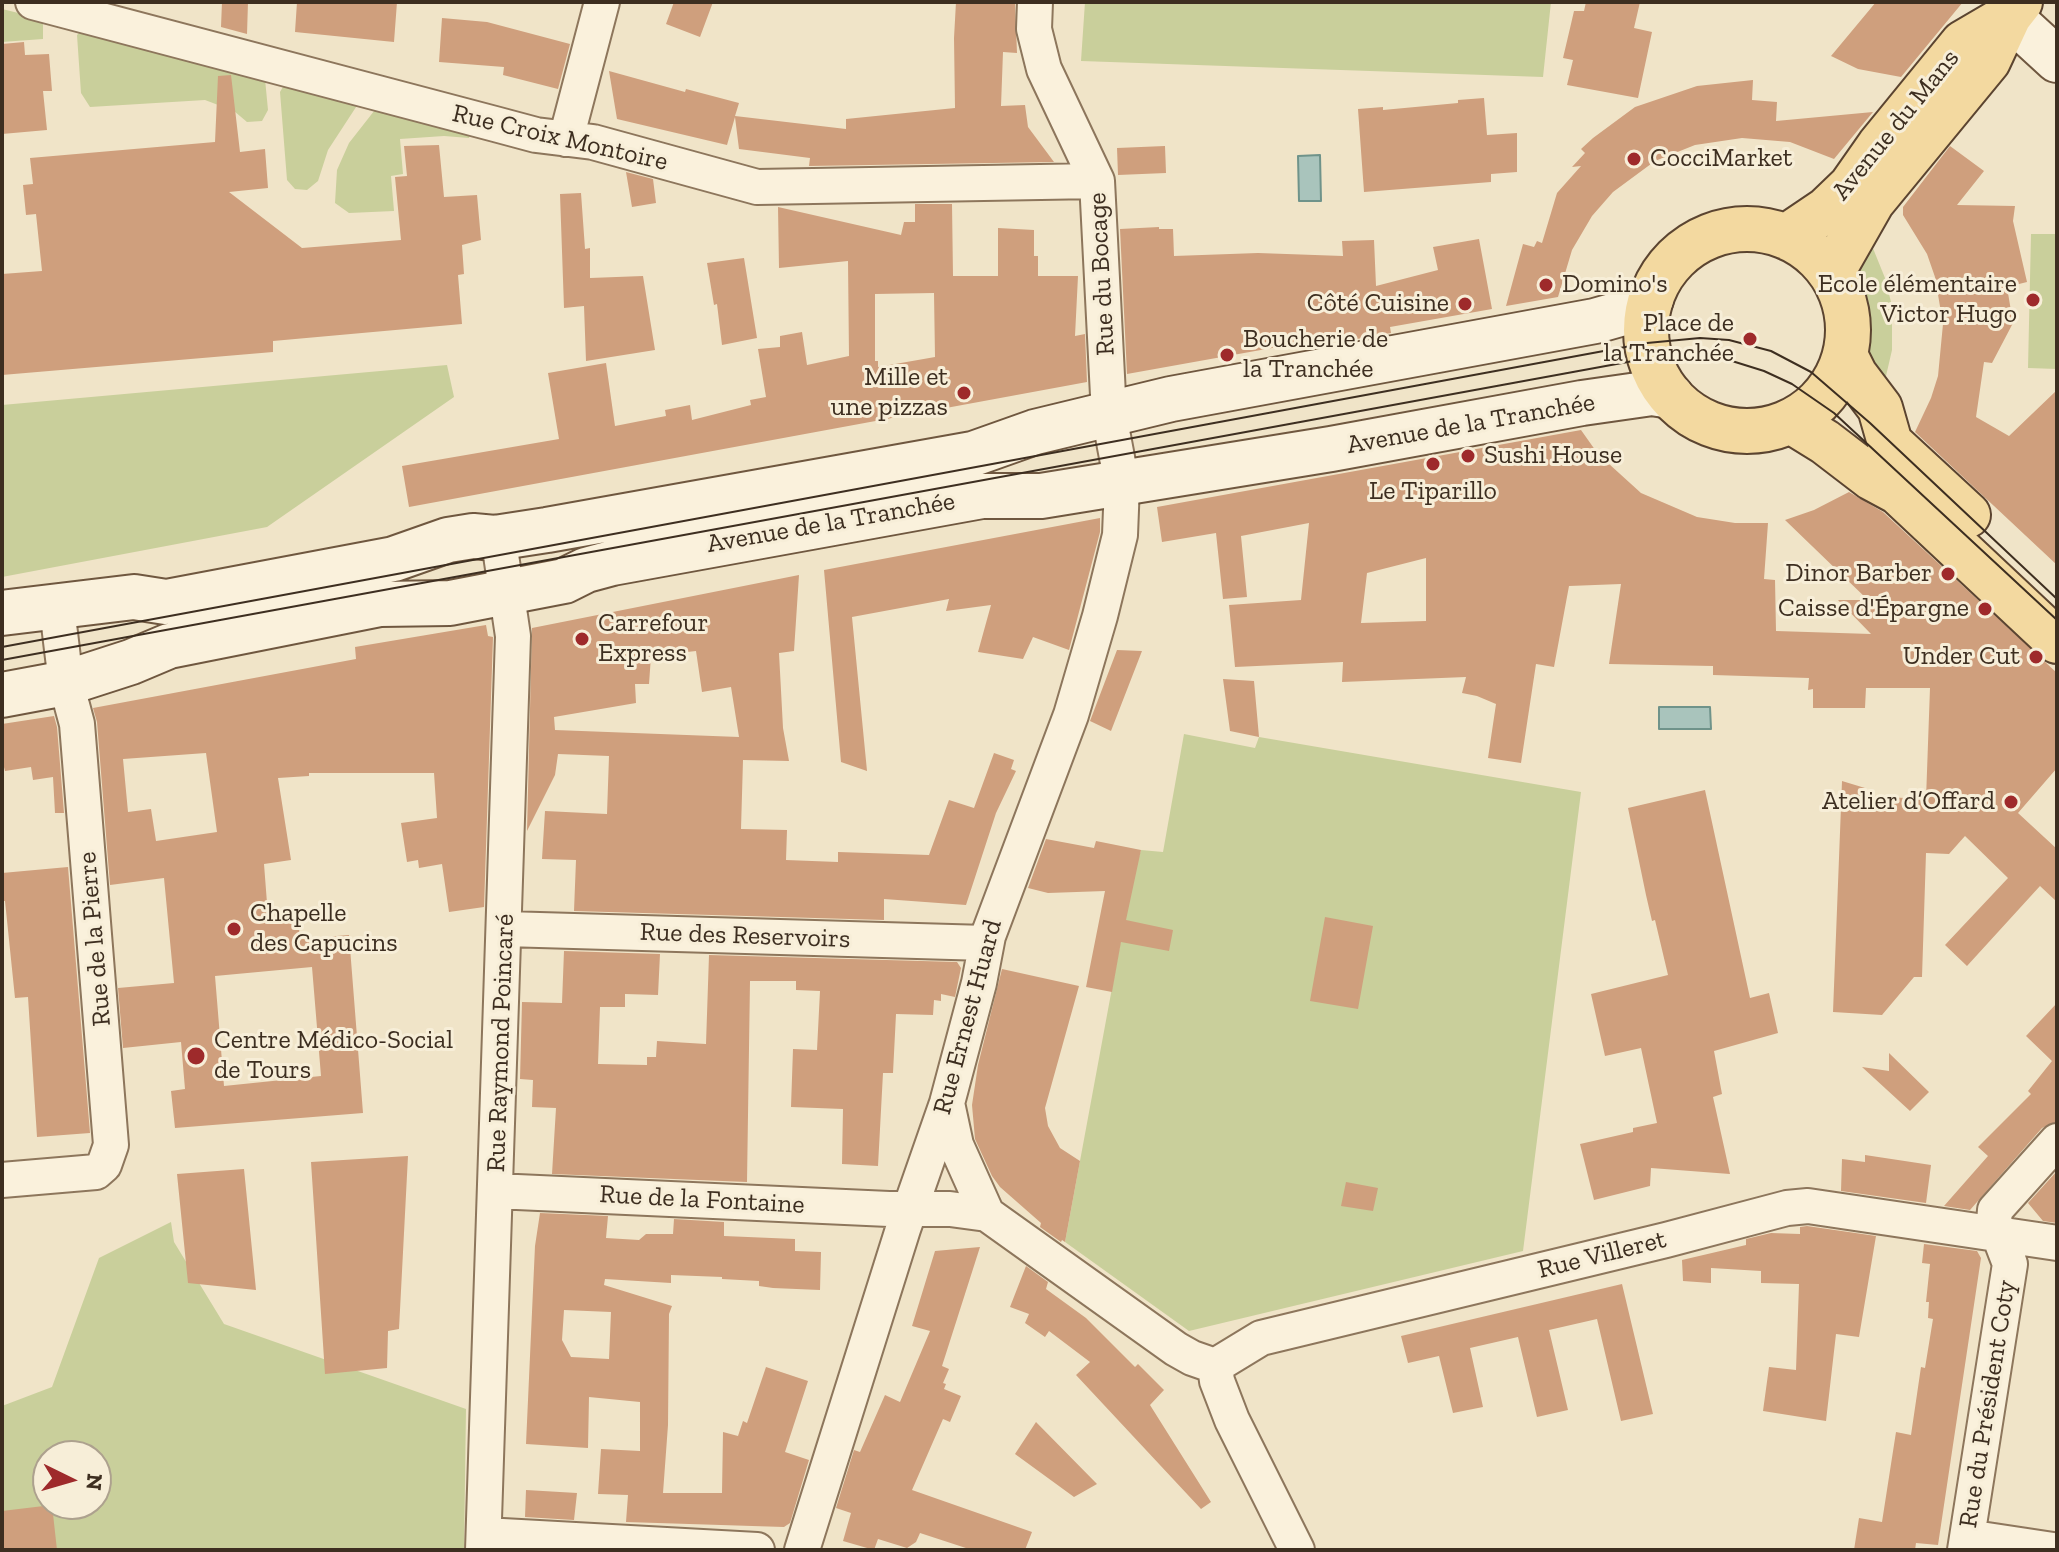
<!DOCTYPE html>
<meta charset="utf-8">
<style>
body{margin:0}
#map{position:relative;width:2059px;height:1552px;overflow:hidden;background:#f0e4c8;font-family:"Zilla Slab",serif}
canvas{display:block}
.frame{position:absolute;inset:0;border:4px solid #3d2e20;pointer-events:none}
.north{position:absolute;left:32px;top:1440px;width:80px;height:80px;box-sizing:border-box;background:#f7eed8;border:2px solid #ada18e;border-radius:50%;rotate:95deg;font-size:22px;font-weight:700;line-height:32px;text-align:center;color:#3d2e20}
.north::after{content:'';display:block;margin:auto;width:28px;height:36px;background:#9e2a2b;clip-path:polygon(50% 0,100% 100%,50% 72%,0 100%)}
</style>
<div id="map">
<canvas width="2059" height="1552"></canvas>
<div class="frame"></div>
<div class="north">N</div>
</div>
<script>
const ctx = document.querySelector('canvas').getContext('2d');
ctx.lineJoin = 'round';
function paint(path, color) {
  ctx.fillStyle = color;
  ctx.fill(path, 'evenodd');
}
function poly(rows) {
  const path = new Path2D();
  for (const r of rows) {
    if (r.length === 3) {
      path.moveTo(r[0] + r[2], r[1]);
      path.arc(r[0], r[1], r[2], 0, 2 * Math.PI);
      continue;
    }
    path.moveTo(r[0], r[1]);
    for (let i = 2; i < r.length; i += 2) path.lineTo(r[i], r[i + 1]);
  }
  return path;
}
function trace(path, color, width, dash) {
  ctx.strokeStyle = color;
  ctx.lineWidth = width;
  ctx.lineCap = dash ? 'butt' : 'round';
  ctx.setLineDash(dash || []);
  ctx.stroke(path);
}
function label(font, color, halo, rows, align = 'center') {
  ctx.font = font + ' "Zilla Slab",serif';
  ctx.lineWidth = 6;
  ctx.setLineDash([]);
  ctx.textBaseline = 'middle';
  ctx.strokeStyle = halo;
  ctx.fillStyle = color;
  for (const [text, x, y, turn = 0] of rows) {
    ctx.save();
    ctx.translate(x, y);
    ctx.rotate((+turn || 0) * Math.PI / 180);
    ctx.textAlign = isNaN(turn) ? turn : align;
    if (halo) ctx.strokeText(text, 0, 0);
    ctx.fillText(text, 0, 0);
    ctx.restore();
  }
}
paint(poly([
 [1085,2,1551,2,1543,77,1081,61],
 [2,9,43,19,43,39,2,42],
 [82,30,265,79,268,110,262,121,247,122,234,111,205,100,90,107,81,93,77,35],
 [284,85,358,104,328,150,318,181,307,190,295,189,287,180,280,92],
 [378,106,470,133,469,138,444,136,400,139,403,174,391,176,394,211,349,213,335,203,337,170,349,143],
 [2031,234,2057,234,2057,369,2028,368],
 [1868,236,1885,278,1892,306,1892,350,1886,376,1880,387,1863,355,1863,323,1858,284,1859,266],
 [447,365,454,397,267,527,2,577,2,405],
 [1184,734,1255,748,1259,737,1581,792,1523,1251,1189,1331,1065,1242,1132,880,1141,850,1163,852],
 [171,1222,174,1242,224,1324,466,1409,464,1550,2,1550,2,1406,52,1387,99,1258],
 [48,1456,96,1456,96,1504,48,1504]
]), '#c9cf9b');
const water = poly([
 [1320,155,1321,201,1299,201,1298,156,1320,155],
 [1659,707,1710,707,1711,729,1659,729,1659,707]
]);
paint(water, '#a9c4bc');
trace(water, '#6f938a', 2);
paint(poly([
 [222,2,248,2,247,34,221,27],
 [297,2,397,2,394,42,295,32],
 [674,2,713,2,700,37,666,24],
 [956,2,1015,2,1017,53,1003,52,1001,106,1025,105,1028,127,1054,162,809,166,810,158,739,149,735,117,727,145,617,119,609,71,685,92,686,89,739,103,735,116,846,129,846,119,955,108,954,38],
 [1586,2,1640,2,1634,28,1652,32,1638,98,1567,85,1573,60,1563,58,1571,24,1574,11,1584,11],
 [1876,2,1963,2,1901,77,1858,69,1831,56],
 [442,18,487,22,570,44,558,89,503,75,504,67,439,62],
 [24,42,25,55,49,54,52,91,43,91,47,130,2,134,2,44],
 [231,75,240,152,265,149,268,188,229,192,302,248,401,240,395,177,407,176,404,146,439,145,444,197,477,195,481,240,462,245,464,274,458,275,462,324,273,341,273,352,2,375,2,274,42,271,36,214,26,215,23,185,33,184,30,158,215,142,218,76],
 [1753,80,1752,100,1777,102,1776,121,1873,112,1834,159,1790,142,1742,138,1695,145,1655,161,1613,192,1592,216,1572,250,1558,297,1506,306,1523,244,1534,247,1537,241,1542,243,1557,193,1581,166,1572,167,1585,153,1581,149,1593,138,1635,107,1697,86],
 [1484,98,1487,135,1517,133,1517,172,1491,174,1491,182,1364,192,1358,109,1383,107,1383,110,1458,103,1458,100],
 [1165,146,1166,173,1118,175,1117,148],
 [1950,146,1984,171,1957,205,2015,206,2013,221,2027,282,2007,287,2013,323,1992,363,1984,362,1976,417,2009,436,2057,390,2057,565,1915,432,1931,398,1938,376,1943,324,1935,277,1927,254,1903,215,1903,207],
 [626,172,653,179,656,203,632,207],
 [581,193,585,249,590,248,590,278,643,276,655,350,586,361,584,306,564,308,560,194],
 [915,204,952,204,953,276,998,276,998,228,1034,230,1034,256,1038,256,1038,276,1078,276,1075,336,1085,334,1087,382,409,507,402,466,559,439,548,373,606,363,615,426,666,416,665,410,690,405,692,420,751,405,750,400,766,397,758,349,780,347,780,336,802,332,807,365,849,356,848,261,779,268,778,207,901,235,904,222,915,222],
 [934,293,935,357,878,367,878,361,875,361,875,294],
 [1159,227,1159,229,1173,229,1174,256,1258,253,1343,256,1342,241,1374,240,1376,286,1438,270,1433,247,1479,239,1492,309,1390,327,1391,333,1351,340,1350,334,1127,374,1120,229],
 [744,258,757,338,722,345,717,304,714,305,707,263],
 [1581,430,1598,454,1641,493,1697,517,1735,523,1768,523,1764,579,1775,580,1776,631,1871,634,1838,600,1868,600,1785,520,1814,510,1849,492,1883,512,2057,673,2057,768,2018,813,2057,849,2057,902,2040,886,1967,966,1945,945,2008,878,1965,836,1949,854,1926,853,1922,977,1914,977,1882,1015,1833,1012,1842,781,1865,788,1864,796,1926,799,1930,688,1866,688,1865,708,1813,708,1813,689,1808,690,1809,678,1713,675,1713,666,1609,664,1621,584,1569,586,1554,667,1536,664,1521,763,1488,758,1496,704,1477,696,1462,693,1466,677,1342,682,1343,662,1235,667,1229,605,1301,600,1309,523,1241,536,1247,597,1223,599,1216,533,1162,542,1157,507],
 [1426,558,1426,621,1361,623,1367,573],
 [1100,518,1100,532,1069,650,1033,637,1023,659,978,652,991,605,946,611,949,599,852,617,867,771,841,762,824,570],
 [799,575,794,651,779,653,783,728,789,761,743,760,741,829,787,830,786,860,838,862,838,852,929,855,949,800,974,808,994,753,1014,760,1011,769,1016,771,996,813,966,905,884,899,884,920,574,911,576,860,542,859,545,811,607,814,609,756,558,754,555,775,527,831,532,628],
 [696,651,702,692,731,687,739,737,555,730,554,717,636,703,635,684,649,684,651,656],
 [486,625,488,636,493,637,484,907,449,912,442,864,419,868,418,860,407,862,401,823,437,818,434,773,309,773,309,776,278,778,291,860,264,864,267,903,280,919,298,917,300,939,349,935,363,1113,175,1128,171,1091,185,1089,181,1042,123,1048,118,988,174,983,164,878,110,885,97,722,93,708,356,659,355,647],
 [206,753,217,832,156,841,151,809,128,812,123,759],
 [312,967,321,1076,224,1086,215,976],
 [1117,650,1142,651,1111,731,1090,721],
 [1223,679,1254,681,1259,737,1230,731],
 [54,716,57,727,64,813,55,813,53,777,33,780,31,767,5,771,2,759,2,724],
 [1705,790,1750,998,1769,993,1778,1033,1714,1051,1722,1094,1713,1097,1730,1174,1651,1168,1650,1186,1594,1200,1580,1144,1633,1132,1633,1128,1657,1123,1641,1048,1605,1056,1591,994,1668,975,1655,920,1652,921,1646,895,1628,808],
 [1046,839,1094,848,1096,841,1141,850,1126,920,1173,930,1169,951,1121,942,1112,992,1086,987,1105,891,1048,893,1028,888],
 [68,867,90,1133,37,1137,28,997,15,998,5,901,2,901,2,873],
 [1325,917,1373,926,1358,1009,1310,1001],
 [564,951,660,954,658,995,625,994,625,1007,600,1007,598,1064,647,1065,647,1057,656,1057,657,1041,706,1044,709,955,957,962,961,968,955,997,941,994,941,1001,934,1000,933,1015,896,1014,893,1073,883,1073,878,1166,842,1164,843,1109,791,1107,793,1049,817,1050,820,991,796,990,796,981,750,981,747,1182,552,1174,556,1108,532,1107,533,1080,520,1079,522,1002,562,1003],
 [1002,969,1079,986,1045,1108,1048,1126,1060,1148,1080,1161,1065,1242,1062,1240,1061,1242,1040,1227,1041,1223,1000,1187,992,1176,975,1139,972,1105,978,1065],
 [2057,1003,2057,1122,2042,1128,1970,1210,1944,1206,1988,1156,1978,1147,2031,1094,2028,1091,2052,1061,2026,1036],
 [1889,1053,1929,1092,1910,1111,1862,1067,1889,1071],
 [1865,1155,1931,1165,1926,1203,1841,1191,1842,1159,1865,1162],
 [408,1156,399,1329,388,1331,387,1368,325,1374,311,1162],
 [244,1169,256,1290,188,1283,177,1174],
 [2057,1171,2057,1223,2043,1221,2028,1203],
 [1346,1182,1378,1188,1373,1211,1341,1206],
 [540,1213,608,1216,606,1238,639,1240,646,1234,673,1234,674,1219,724,1222,724,1236,795,1239,795,1251,821,1252,820,1290,773,1288,759,1286,759,1281,722,1279,722,1277,671,1275,671,1283,605,1279,604,1285,672,1306,669,1314,668,1425,663,1493,722,1493,723,1432,738,1436,743,1421,747,1423,766,1367,808,1381,785,1452,809,1460,790,1523,784,1527,626,1522,628,1495,598,1494,601,1449,640,1451,640,1402,589,1397,588,1448,526,1444,535,1246],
 [564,1310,611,1312,609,1359,571,1357,562,1340],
 [1807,1226,1876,1236,1859,1337,1836,1334,1826,1421,1763,1411,1769,1367,1796,1370,1799,1284,1761,1283,1761,1271,1711,1268,1711,1283,1683,1281,1682,1260,1746,1245,1746,1239,1771,1233,1800,1234,1800,1227],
 [1924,1244,1977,1251,1981,1258,1938,1545,1916,1543,1915,1550,1854,1550,1859,1518,1882,1522,1896,1432,1911,1435,1921,1367,1925,1368,1933,1319,1928,1318,1929,1302,1926,1302,1930,1264,1922,1263],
 [980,1247,942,1366,949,1369,943,1383,946,1384,944,1389,961,1396,950,1422,943,1419,912,1490,1032,1532,1025,1550,972,1550,920,1533,916,1542,907,1548,878,1539,874,1550,843,1541,851,1513,836,1508,854,1450,860,1452,885,1395,900,1402,930,1331,912,1326,935,1251],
 [1026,1266,1048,1282,1046,1289,1086,1318,1135,1367,1138,1364,1164,1390,1150,1405,1211,1502,1201,1509,1076,1375,1090,1362,1049,1331,1045,1337,1025,1323,1029,1314,1010,1307],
 [1622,1284,1653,1414,1621,1421,1597,1319,1549,1330,1568,1410,1537,1417,1518,1337,1470,1348,1483,1407,1453,1413,1439,1356,1408,1363,1401,1336],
 [1036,1422,1097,1484,1074,1497,1015,1454],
 [526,1490,577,1493,574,1520,525,1517],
 [52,1505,57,1550,2,1550,2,1511]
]), '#cf9f7d');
const street = poly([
 [33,2,495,124,536,135,593,142,757,187,1097,181],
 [566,139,602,2],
 [505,929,986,943],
 [947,1103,956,1145,987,1214],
 [2,1180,96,1172,104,1165,111,1145,77,724,66,683,57,608],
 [495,1191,889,1209,950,1209,987,1214,1176,1349,1192,1358,1215,1366],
 [1215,1366,1261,1338,1666,1240,1787,1208,1808,1206,2057,1243],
 [1215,1366,1217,1381,1232,1420,1297,1550],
 [484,1535,757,1550],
 [1967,1537,2053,1550],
 [483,1550,513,636,501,555,495,538],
 [802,1550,903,1229,947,1103,979,983,988,936,1071,715,1100,616,1120,535,1122,484,1109,415,1097,181,1044,69,1034,29,1035,2],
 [1965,1550,2010,1264,1994,1222,1995,1210,2057,1141]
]);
const secondary = poly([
 [2009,16,2057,60],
 [2,613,134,597,166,602,394,559,448,540,473,536,495,538,547,530,973,454,1035,432,1171,399,1595,321,1637,309,1651,299],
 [2,695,66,683,131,662,169,646,380,604,450,603,564,581,586,570,612,563,982,496,1041,496,1331,449,1582,403,1652,393,1671,396]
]);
const primary = poly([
 [1747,330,101],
 [1786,237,1826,210,1851,186,1879,146,1963,43,2009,16],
 [1831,274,1872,202,1988,61,2009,16,2020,2],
 [1845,355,1855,375,1880,408,1890,443,1968,515],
 [1791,421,1825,442,1872,478,1898,492,2057,641]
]);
trace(street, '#8d765c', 38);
trace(secondary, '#6f573f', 48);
trace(primary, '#5b4430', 48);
trace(street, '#faf1dc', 34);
trace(secondary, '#faf1dc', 44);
trace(primary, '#f3d9a0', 44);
trace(poly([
 [2,647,1647,343,1700,338,1729,340,1771,351,1811,372,1870,423,2057,599],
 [2,660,1633,361,1671,358,1704,358,1732,361,1764,371,1792,384,1834,413,2057,620]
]), '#3d2e20', 2);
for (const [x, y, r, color] of [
 [1634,159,8,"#9e2a2b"],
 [1546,285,8,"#9e2a2b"],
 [2033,300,8,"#9e2a2b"],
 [1465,304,8,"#9e2a2b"],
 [1750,339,8,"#9e2a2b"],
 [1227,355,8,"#9e2a2b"],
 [964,393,8,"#9e2a2b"],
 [1468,456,8,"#9e2a2b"],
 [1433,464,8,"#9e2a2b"],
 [1948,574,8,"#9e2a2b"],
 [1985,609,8,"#9e2a2b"],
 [582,639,8,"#9e2a2b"],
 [2036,657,8,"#9e2a2b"],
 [2011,802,8,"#9e2a2b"],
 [234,929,8,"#9e2a2b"],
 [196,1056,10,"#9e2a2b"]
]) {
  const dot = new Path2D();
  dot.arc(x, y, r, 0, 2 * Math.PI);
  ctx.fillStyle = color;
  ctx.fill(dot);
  trace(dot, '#f7eed8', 3);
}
label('26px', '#3d2e20', '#f7eed8', [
 ["Avenue du Mans",1896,125,-51],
 ["Rue Croix Montoire",560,138,13],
 ["Rue du Bocage",1102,274,-93],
 ["Avenue de la Tranchée",1471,424,-10],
 ["Avenue de la Tranchée",831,523,-10],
 ["Rue des Reservoirs",745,936,2],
 ["Rue de la Pierre",95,939,-95],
 ["Rue Ernest Huard",968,1017,-75],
 ["Rue Raymond Poincaré",501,1043,-88],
 ["Rue de la Fontaine",702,1200,3],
 ["Rue Villeret",1602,1255,-14],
 ["Rue du Président Coty",1988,1404,-81]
]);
label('26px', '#3d2e20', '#f7eed8', [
 ["CocciMarket",1650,159,"left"],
 ["Domino's",1562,285,"left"],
 ["Ecole élémentaire",2017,285],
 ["Victor Hugo",2017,315],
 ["Côté Cuisine",1449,304],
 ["Place de",1734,324],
 ["la Tranchée",1734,354],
 ["Boucherie de",1243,340,"left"],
 ["la Tranchée",1243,370,"left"],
 ["Mille et",948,378],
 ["une pizzas",948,408],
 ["Sushi House",1484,456,"left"],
 ["Le Tiparillo",1433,492,"center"],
 ["Dinor Barber",1932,574],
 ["Caisse d'Épargne",1969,609],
 ["Carrefour",598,624,"left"],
 ["Express",598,654,"left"],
 ["Under Cut",2020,657],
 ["Atelier d’Offard",1995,802],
 ["Chapelle",250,914,"left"],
 ["des Capucins",250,944,"left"],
 ["Centre Médico-Social",214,1041,"left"],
 ["de Tours",214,1071,"left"]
], 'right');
</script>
